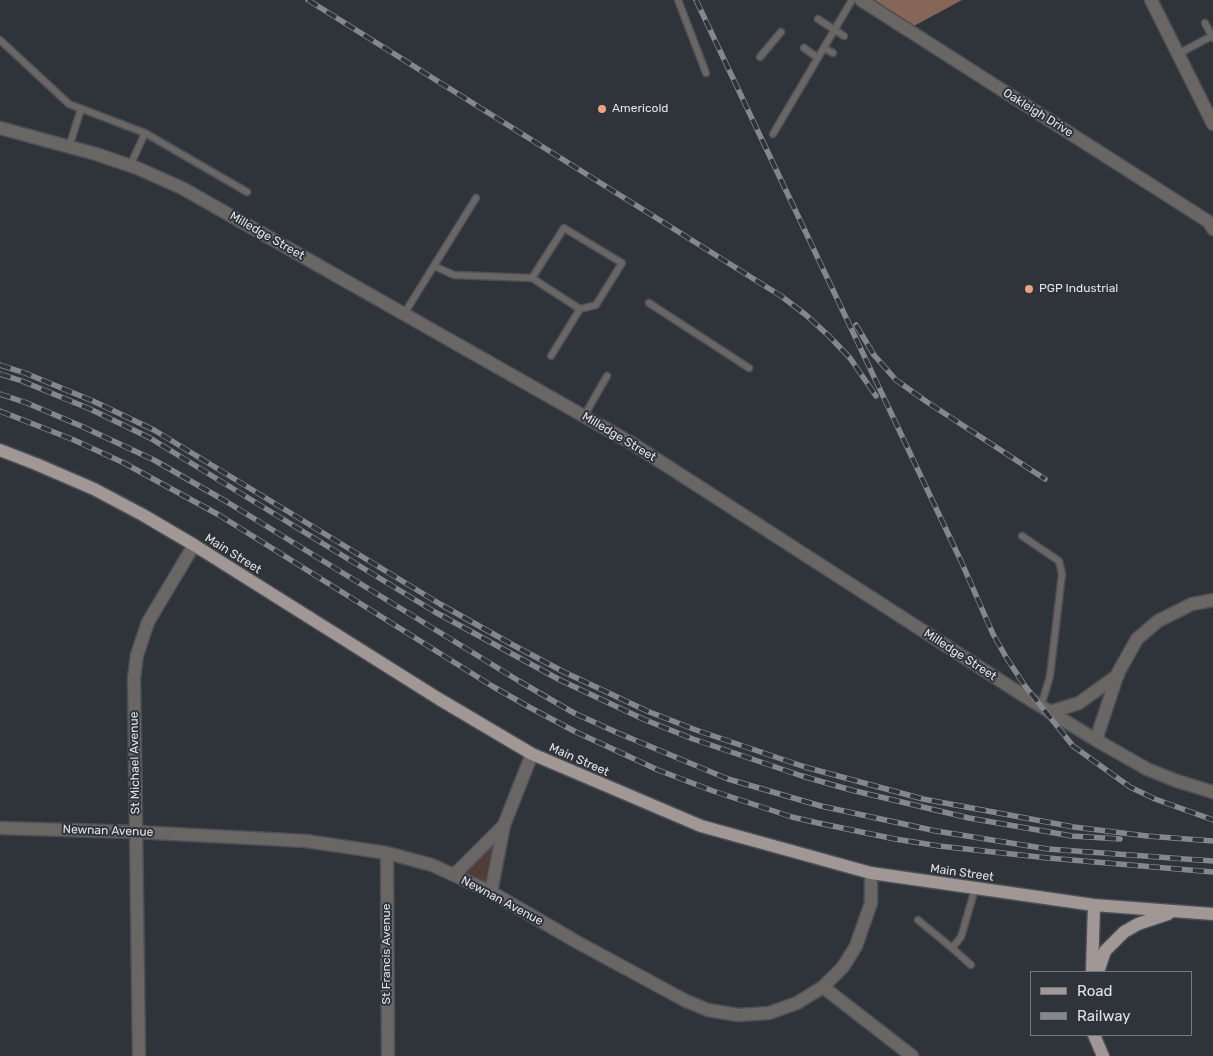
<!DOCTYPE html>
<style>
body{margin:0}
#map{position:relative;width:1213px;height:1056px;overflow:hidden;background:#2f333a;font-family:Rubik,sans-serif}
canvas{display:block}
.legend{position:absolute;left:1030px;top:971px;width:162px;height:65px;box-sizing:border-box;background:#2f333a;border:1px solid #767980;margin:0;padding:6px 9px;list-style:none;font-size:15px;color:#e1e3e8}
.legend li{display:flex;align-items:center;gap:10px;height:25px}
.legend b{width:25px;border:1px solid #767980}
</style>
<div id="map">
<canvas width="1213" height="1056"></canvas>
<ul class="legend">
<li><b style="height:6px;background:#a19895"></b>Road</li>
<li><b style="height:6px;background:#84878e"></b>Railway</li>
</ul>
</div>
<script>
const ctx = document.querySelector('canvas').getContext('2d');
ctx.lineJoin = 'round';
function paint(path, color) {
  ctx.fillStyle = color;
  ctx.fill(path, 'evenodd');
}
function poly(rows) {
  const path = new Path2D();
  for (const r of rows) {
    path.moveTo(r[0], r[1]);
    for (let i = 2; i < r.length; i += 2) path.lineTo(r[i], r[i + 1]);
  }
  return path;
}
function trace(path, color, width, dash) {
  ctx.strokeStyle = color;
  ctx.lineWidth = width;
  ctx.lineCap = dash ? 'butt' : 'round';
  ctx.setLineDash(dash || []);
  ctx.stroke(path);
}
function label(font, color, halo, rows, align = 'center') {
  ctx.font = font + ' Rubik,sans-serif';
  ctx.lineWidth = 4;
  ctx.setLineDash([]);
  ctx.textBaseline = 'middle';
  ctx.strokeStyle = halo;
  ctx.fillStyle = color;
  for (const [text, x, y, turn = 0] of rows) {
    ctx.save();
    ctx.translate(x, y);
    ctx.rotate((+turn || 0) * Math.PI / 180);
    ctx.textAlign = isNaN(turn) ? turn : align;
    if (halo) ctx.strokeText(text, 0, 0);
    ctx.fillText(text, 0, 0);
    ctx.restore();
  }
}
paint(poly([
 [498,831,487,890,458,877]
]), '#503d35');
paint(poly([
 [861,0,962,0,912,27]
]), '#856658');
const lane = poly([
 [678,0,706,73],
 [818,19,844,36],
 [1205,23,1213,38],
 [0,40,69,104,145,133],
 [804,48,818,58],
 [824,48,833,53],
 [1178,54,1212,36],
 [760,57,781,32],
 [773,134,852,0],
 [69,147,81,109],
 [130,166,145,133,247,192],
 [434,266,454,275,532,278,580,309,596,305,622,263,564,228,532,278],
 [649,303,749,368],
 [404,314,476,198],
 [551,356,580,309],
 [584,416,607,376],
 [1022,536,1059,561,1062,574,1050,676,1041,706],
 [918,920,952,948,961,937,975,889],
 [952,948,971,965]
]);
const street = poly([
 [861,0,1209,222,1213,229],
 [1151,0,1213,124],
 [0,128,96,154,137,168,182,188,633,444,1021,694,1096,740,1147,769,1177,781,1213,792],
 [1050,712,1079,703,1118,675],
 [1096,740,1118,673,1137,639,1158,621,1192,604,1213,600],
 [0,828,136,832,306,841,387,853,432,865,491,892,577,942,686,1001,708,1010,738,1015,769,1013,797,1003,823,987,843,967,856,946,871,903,871,873],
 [387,853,388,1056],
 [454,875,504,825],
 [491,892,504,825,532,754],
 [823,987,912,1056],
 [139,1056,134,678,137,655,148,622,194,545]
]);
const primary = poly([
 [0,450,36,464,94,489,143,515,194,545,439,699,532,754,701,826,871,873,1094,905,1213,914],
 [1092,972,1094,905],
 [1098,972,1105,951,1124,932,1138,924,1168,914],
 [1094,1035,1103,1056]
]);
trace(lane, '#4b4f56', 9);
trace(street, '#4b4f56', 15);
trace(primary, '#4b4f56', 15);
trace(lane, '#6a6664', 6);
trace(street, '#6a6664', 12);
trace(primary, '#a19895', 12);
const rail = poly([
 [308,0,781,296,806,315,829,336,850,358,876,396],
 [696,0,961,561,993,634,1006,657,1025,686,1073,746,1130,787,1155,799,1213,820],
 [856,325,874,355,896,380,927,402,1045,479],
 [0,365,25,373,93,401,154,430,440,604,513,645,564,672,647,711,696,730,805,767,923,799,1074,827,1147,836,1213,841],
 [0,374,22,381,90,409,150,438,435,612,560,680,643,719,693,739,802,776,851,790,969,818,1072,836,1120,839],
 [0,394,27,403,81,426,154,460,227,502,519,681,574,713,618,733,728,779,821,806,936,831,1048,849,1213,861],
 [0,411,74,440,124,463,219,515,492,686,529,707,574,731,658,770,713,791,792,817,818,823,895,839,939,846,1048,858,1213,872]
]);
trace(rail, '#84878e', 5.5);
trace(rail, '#2f333a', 4, [11]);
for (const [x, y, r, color] of [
 [602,109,5,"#f2a17e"],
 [1029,289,5,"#f2a17e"]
]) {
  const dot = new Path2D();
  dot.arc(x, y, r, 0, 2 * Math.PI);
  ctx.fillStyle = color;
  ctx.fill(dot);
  trace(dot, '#2f333a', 2);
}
label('12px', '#e1e3e8', '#2f333a', [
 ["Americold",612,109],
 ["PGP Industrial",1039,289]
], 'left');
label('12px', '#e1e3e8', '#2f333a', [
 ["Oakleigh Drive",1038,113,32],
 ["Milledge Street",267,236,30],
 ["Milledge Street",619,437,31],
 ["Main Street",233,554,32],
 ["Milledge Street",960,655,33],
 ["Main Street",579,760,24],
 ["St Michael Avenue",135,763,-91],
 ["Newnan Avenue",108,831,2],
 ["Main Street",962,873,8],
 ["Newnan Avenue",502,901,28],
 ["St Francis Avenue",387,954,-90]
]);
</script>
